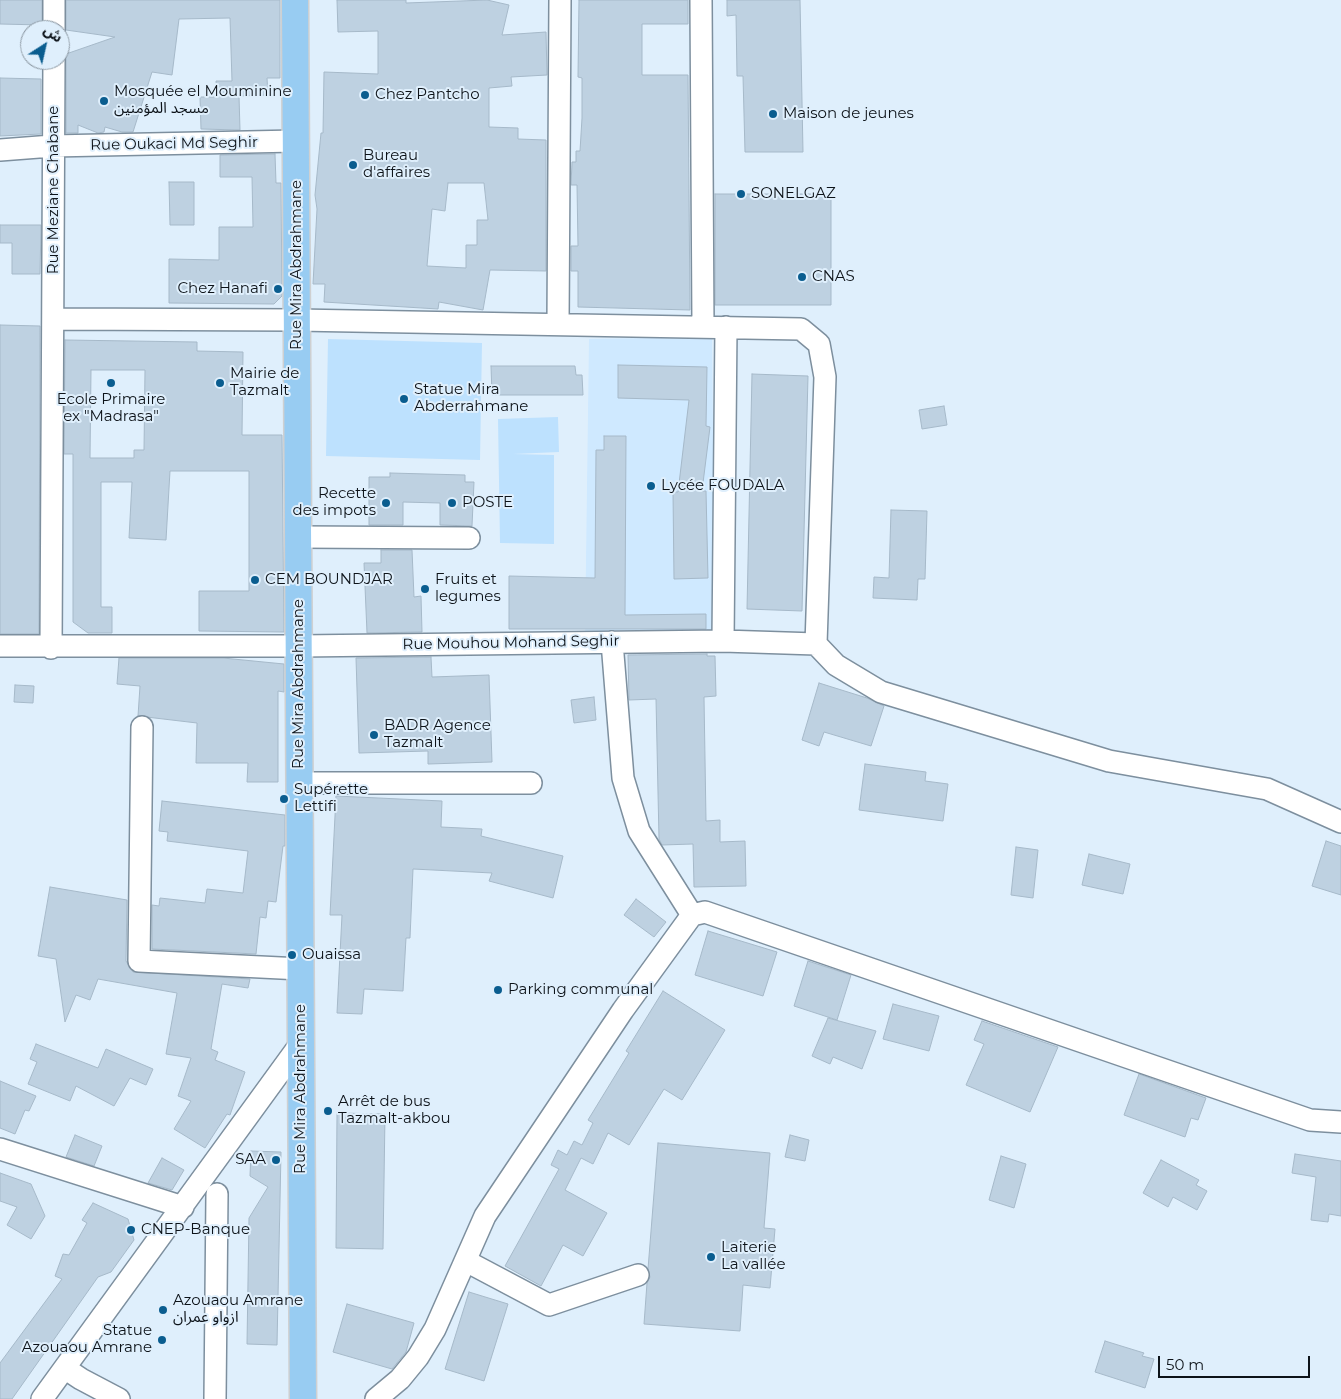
<!DOCTYPE html>
<meta charset="utf-8">
<style>
body{margin:0}
#map{position:relative;width:1341px;height:1399px;overflow:hidden;background:#dfeffc;font-family:Montserrat,"Noto Sans Arabic",sans-serif}
canvas{display:block}
.north{position:absolute;left:20px;top:20px;width:50px;height:50px;box-sizing:border-box;background:#dfeffc;border:1px solid #8b97a1;border-radius:50%;rotate:35deg;font-size:14px;font-weight:700;line-height:20px;text-align:center;color:#0d1319}
.north::after{content:'';display:block;margin:auto;width:18px;height:22px;background:#0a5d8f;clip-path:polygon(50% 0,100% 100%,50% 72%,0 100%)}
.scale{position:absolute;left:1158px;top:1356px;width:152px;height:22px;box-sizing:border-box;border:2px solid #0d1319;border-top:0;padding-left:6px;font-size:15px;line-height:18px;white-space:nowrap;color:#0d1319;-webkit-text-stroke:4px #dfeffc;paint-order:stroke}
</style>
<div id="map">
<canvas width="1341" height="1399"></canvas>
<div class="north">ش</div>
<div class="scale">50 m</div>
</div>
<script>
const ctx = document.querySelector('canvas').getContext('2d');
ctx.lineJoin = 'round';
function paint(path, color) {
  ctx.fillStyle = color;
  ctx.fill(path, 'evenodd');
}
function poly(rows) {
  const path = new Path2D();
  for (const r of rows) {
    path.moveTo(r[0], r[1]);
    for (let i = 2; i < r.length; i += 2) path.lineTo(r[i], r[i + 1]);
  }
  return path;
}
function trace(path, color, width, dash) {
  ctx.strokeStyle = color;
  ctx.lineWidth = width;
  ctx.lineCap = dash ? 'butt' : 'round';
  ctx.setLineDash(dash || []);
  ctx.stroke(path);
}
function label(font, color, halo, rows, align = 'center') {
  ctx.font = font + ' Montserrat,"Noto Sans Arabic",sans-serif';
  ctx.lineWidth = 4;
  ctx.setLineDash([]);
  ctx.textBaseline = 'middle';
  ctx.strokeStyle = halo;
  ctx.fillStyle = color;
  for (const [text, x, y, turn = 0] of rows) {
    ctx.save();
    ctx.translate(x, y);
    ctx.rotate((+turn || 0) * Math.PI / 180);
    ctx.textAlign = isNaN(turn) ? turn : align;
    if (halo) ctx.strokeText(text, 0, 0);
    ctx.fillText(text, 0, 0);
    ctx.restore();
  }
}
paint(poly([
 [712,337,715,632,585,636,589,339]
]), '#cfe9ff');
paint(poly([
 [328,339,482,343,480,460,326,456],
 [558,417,559,452,513,454,554,455,554,544,500,543,498,419]
]), '#bde1fe');
const building = poly([
 [0,0,42,0,42,25,0,24,0,0],
 [66,0,280,0,280,78,267,78,268,95,239,96,240,130,201,129,200,97,217,97,216,81,232,81,230,18,179,19,172,75,152,72,133,132,122,132,105,127,104,132,98,133,78,125,78,133,66,133,66,54,115,37,66,30,66,0],
 [337,0,406,0,406,3,487,0,509,5,502,35,546,32,547,75,511,77,512,86,489,88,489,127,518,128,518,139,546,140,546,271,490,270,483,310,439,302,438,309,324,302,325,284,313,284,317,209,315,195,321,133,323,133,324,72,378,74,378,31,338,32,337,0],
 [448,183,484,183,488,220,477,220,477,245,466,245,466,268,427,266,432,209,445,211,448,183],
 [579,0,688,0,688,24,642,24,642,75,688,75,690,310,578,307,578,271,571,271,571,246,578,246,577,185,571,185,572,162,576,162,576,151,580,151,582,118,582,78,578,77,579,0],
 [727,0,800,0,803,152,745,152,743,76,737,76,736,15,727,16,727,0],
 [0,78,41,79,41,134,0,136,0,78],
 [275,154,276,183,281,183,282,296,274,304,169,303,169,259,219,260,219,227,253,227,252,177,220,177,220,155,275,154],
 [169,182,194,182,194,225,170,225,169,182],
 [715,194,831,194,831,305,715,305,715,194],
 [0,225,41,225,40,274,12,274,12,243,0,243,0,225],
 [0,325,40,326,39,634,0,634,0,325],
 [65,340,197,342,197,351,243,352,242,435,282,435,284,632,199,631,199,591,249,591,249,471,170,471,166,540,129,538,132,482,101,482,101,607,112,607,112,633,88,633,73,622,73,454,64,454,65,340],
 [91,370,145,370,144,450,134,450,134,458,90,458,91,370],
 [618,365,707,367,706,426,710,427,702,491,706,491,708,578,674,579,673,492,678,492,689,400,618,398,618,365],
 [491,366,575,366,576,375,582,375,583,395,492,395,491,366],
 [752,374,808,376,802,611,747,609,752,374],
 [944,406,947,425,922,429,919,410,944,406],
 [604,436,626,436,625,615,706,614,706,629,509,629,509,576,595,578,596,450,604,450,604,436],
 [390,473,465,475,465,482,474,482,472,526,440,525,440,503,403,502,403,525,369,525,369,477,390,477,390,473],
 [891,510,927,511,925,579,918,579,917,600,873,598,874,577,889,578,891,510],
 [381,550,412,550,414,597,421,596,422,632,367,633,364,563,381,563,381,550],
 [707,654,707,656,715,656,716,696,704,697,706,821,720,820,720,842,745,841,746,886,694,887,693,844,662,845,659,839,656,699,629,700,628,655,707,654],
 [431,657,432,677,489,675,492,762,428,764,428,751,359,753,356,658,431,657],
 [119,658,223,658,284,664,284,692,278,691,278,782,247,782,248,763,196,763,197,723,138,716,140,686,117,684,119,658],
 [819,683,867,698,884,706,871,746,824,732,819,746,802,740,819,683],
 [15,685,34,686,33,703,14,702,15,685],
 [594,697,596,720,574,723,571,700,594,697],
 [865,764,926,772,925,781,948,784,943,821,859,810,865,764],
 [336,796,442,801,441,827,482,829,481,836,563,856,553,898,489,881,492,873,413,869,410,938,406,938,403,991,364,989,362,1014,337,1013,342,915,330,915,336,796],
 [162,801,285,815,285,846,283,846,276,902,268,901,266,918,260,917,256,954,152,949,152,905,159,906,160,898,205,903,207,889,243,893,248,851,167,841,168,832,159,831,162,801],
 [1326,841,1341,846,1341,895,1312,886,1326,841],
 [1016,847,1038,850,1033,898,1011,895,1016,847],
 [1089,854,1130,864,1123,894,1082,885,1089,854],
 [50,887,127,900,126,961,133,972,250,979,248,988,222,984,211,1049,218,1052,215,1060,245,1072,230,1115,227,1114,205,1148,174,1129,191,1101,178,1096,191,1058,166,1054,177,993,98,979,90,1000,76,995,65,1022,56,959,38,956,50,887],
 [636,899,666,922,654,937,624,915,636,899],
 [708,931,777,952,763,996,695,975,708,931],
 [808,961,851,975,837,1020,794,1006,808,961],
 [663,991,725,1030,682,1100,664,1089,629,1145,608,1133,593,1164,581,1158,565,1190,607,1213,583,1256,563,1245,541,1286,505,1266,559,1169,551,1165,558,1150,567,1155,574,1141,582,1145,593,1123,588,1120,629,1053,626,1051,663,991],
 [893,1004,939,1016,929,1051,883,1039,893,1004],
 [828,1018,876,1031,862,1069,833,1057,830,1064,812,1056,828,1018],
 [982,1021,1058,1047,1030,1112,966,1085,984,1044,974,1040,982,1021],
 [36,1044,98,1068,106,1049,153,1069,146,1085,130,1078,114,1106,76,1086,70,1101,28,1084,37,1062,30,1059,36,1044],
 [1139,1074,1206,1098,1198,1120,1191,1118,1185,1137,1124,1115,1139,1074],
 [0,1081,36,1096,29,1111,25,1110,15,1134,0,1128,0,1081],
 [337,1113,385,1114,383,1249,336,1248,337,1113],
 [75,1135,102,1146,94,1166,66,1157,75,1135],
 [790,1135,809,1140,805,1161,785,1157,790,1135],
 [658,1143,770,1153,764,1228,775,1229,770,1288,743,1285,740,1331,644,1324,647,1283,650,1277,648,1269,658,1143],
 [251,1151,281,1152,277,1345,247,1344,249,1218,268,1187,250,1176,251,1151],
 [1295,1154,1341,1161,1341,1216,1329,1214,1328,1222,1311,1220,1316,1177,1292,1173,1295,1154],
 [1001,1156,1026,1164,1014,1208,989,1200,1001,1156],
 [162,1158,184,1170,172,1190,148,1183,162,1158],
 [1161,1160,1199,1180,1196,1185,1207,1191,1197,1210,1173,1197,1168,1207,1143,1193,1161,1160],
 [0,1173,31,1184,45,1216,31,1239,7,1225,17,1207,0,1201,0,1173],
 [93,1203,128,1219,134,1240,111,1272,98,1277,12,1399,0,1399,0,1363,62,1279,55,1276,63,1254,69,1255,87,1223,82,1220,93,1203],
 [469,1292,508,1304,484,1381,445,1369,469,1292],
 [347,1304,414,1323,406,1352,392,1369,333,1352,347,1304],
 [1105,1341,1144,1353,1142,1356,1154,1359,1145,1388,1095,1372,1105,1341]
]);
paint(building, '#bed1e1');
trace(building, '#a6b9c9', 1);
const minor = poly([
 [54,0,54,30],
 [701,0,703,326],
 [0,150,52,146,296,141],
 [54,319,297,320,801,329,819,344,825,377,816,644],
 [558,324,560,0],
 [299,537,469,538],
 [723,641,726,327],
 [0,646,299,646,723,641,816,644,836,665,881,692,1109,761,1267,789,1341,822],
 [51,648,54,60],
 [142,727,139,961,301,969],
 [300,783,531,783],
 [692,915,705,912,1310,1120,1341,1122],
 [0,1149,183,1207],
 [466,1261,549,1305,638,1275],
 [66,1369,81,1379,119,1399],
 [42,1399,301,1043],
 [215,1399,217,1194],
 [376,1399,400,1379,418,1357,435,1329,485,1216,623,1010,692,915,639,831,623,778,612,642]
]);
const major = poly([
 [295,0,303,1399]
]);
trace(minor, '#7d8f9e', 24);
trace(major, '#cfd0d1', 29);
trace(minor, '#fff', 21);
trace(major, '#98ccf2', 26);
for (const [x, y, r, color] of [
 [365,95,5,"#0a5d8f"],
 [104,101,5,"#0a5d8f"],
 [773,114,5,"#0a5d8f"],
 [353,165,5,"#0a5d8f"],
 [741,194,5,"#0a5d8f"],
 [802,277,5,"#0a5d8f"],
 [278,289,5,"#0a5d8f"],
 [111,383,5,"#0a5d8f"],
 [220,383,5,"#0a5d8f"],
 [404,399,5,"#0a5d8f"],
 [651,486,5,"#0a5d8f"],
 [386,503,5,"#0a5d8f"],
 [452,503,5,"#0a5d8f"],
 [255,580,5,"#0a5d8f"],
 [425,589,5,"#0a5d8f"],
 [374,735,5,"#0a5d8f"],
 [284,799,5,"#0a5d8f"],
 [292,955,5,"#0a5d8f"],
 [498,990,5,"#0a5d8f"],
 [328,1111,5,"#0a5d8f"],
 [276,1160,5,"#0a5d8f"],
 [131,1230,5,"#0a5d8f"],
 [711,1257,5,"#0a5d8f"],
 [163,1310,5,"#0a5d8f"],
 [162,1340,5,"#0a5d8f"]
]) {
  const dot = new Path2D();
  dot.arc(x, y, r, 0, 2 * Math.PI);
  ctx.fillStyle = color;
  ctx.fill(dot);
  trace(dot, '#dfeffc', 2);
}
label('15px', '#0d1319', '#dfeffc', [
 ["Mosquée el Mouminine",114,92],
 ["مسجد المؤمنين",114,109],
 ["Chez Pantcho",375,95],
 ["Maison de jeunes",783,114],
 ["Bureau",363,156],
 ["d'affaires",363,173],
 ["SONELGAZ",751,194],
 ["CNAS",812,277],
 ["Chez Hanafi",268,289,"right"],
 ["Mairie de",230,374],
 ["Tazmalt",230,391],
 ["Statue Mira",414,390],
 ["Abderrahmane",414,407],
 ["Ecole Primaire",111,400,"center"],
 ["ex \"Madrasa\"",111,417,"center"],
 ["Lycée FOUDALA",661,486],
 ["Recette",376,494,"right"],
 ["des impots",376,511,"right"],
 ["POSTE",462,503],
 ["CEM BOUNDJAR",265,580],
 ["Fruits et",435,580],
 ["legumes",435,597],
 ["BADR Agence",384,726],
 ["Tazmalt",384,743],
 ["Supérette",294,790],
 ["Lettifi",294,807],
 ["Ouaissa",302,955],
 ["Parking communal",508,990],
 ["Arrêt de bus",338,1102],
 ["Tazmalt-akbou",338,1119],
 ["SAA",266,1160,"right"],
 ["CNEP-Banque",141,1230],
 ["Laiterie",721,1248],
 ["La vallée",721,1265],
 ["Azouaou Amrane",173,1301],
 ["ازواو عمران",173,1318],
 ["Statue",152,1331,"right"],
 ["Azouaou Amrane",152,1348,"right"]
], 'left');
label('15px', '#0d1319', '#dfeffc', [
 ["Rue Oukaci Md Seghir",174,144,-1],
 ["Rue Meziane Chabane",54,190,-90],
 ["Rue Mira Abdrahmane",297,265,-90],
 ["Rue Mouhou Mohand Seghir",511,643,-1],
 ["Rue Mira Abdrahmane",299,684,-90],
 ["Rue Mira Abdrahmane",301,1089,-90]
]);
</script>
